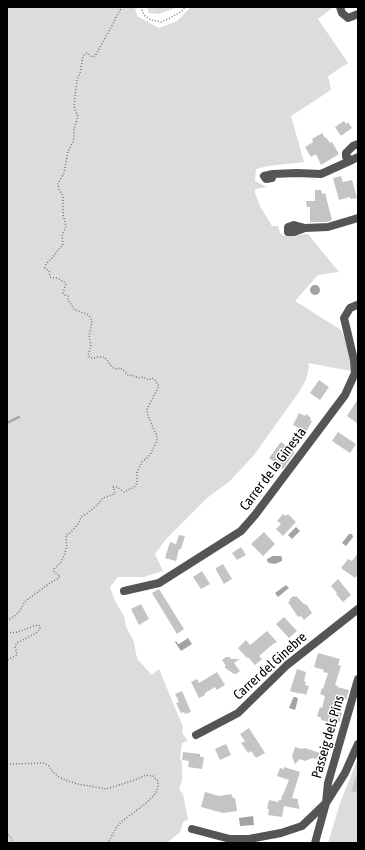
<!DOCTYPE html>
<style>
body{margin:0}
#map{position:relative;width:365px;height:850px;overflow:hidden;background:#fff;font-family:"Asap Condensed",sans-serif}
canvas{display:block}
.frame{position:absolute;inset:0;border:8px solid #000;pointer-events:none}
</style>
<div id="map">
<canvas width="365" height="850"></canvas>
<div class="frame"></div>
</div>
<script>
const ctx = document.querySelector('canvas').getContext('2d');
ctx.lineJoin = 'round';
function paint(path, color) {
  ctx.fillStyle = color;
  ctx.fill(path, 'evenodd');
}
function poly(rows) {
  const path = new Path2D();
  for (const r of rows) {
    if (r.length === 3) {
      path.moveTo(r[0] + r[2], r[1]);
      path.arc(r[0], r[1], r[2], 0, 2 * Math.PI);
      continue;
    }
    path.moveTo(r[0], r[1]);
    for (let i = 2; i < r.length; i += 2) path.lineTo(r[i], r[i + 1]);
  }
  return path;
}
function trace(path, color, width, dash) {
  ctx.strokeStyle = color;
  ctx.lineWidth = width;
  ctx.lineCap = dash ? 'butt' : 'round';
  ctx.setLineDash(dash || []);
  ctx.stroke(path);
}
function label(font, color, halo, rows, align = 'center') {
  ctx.font = font + ' "Asap Condensed",sans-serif';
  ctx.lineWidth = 3;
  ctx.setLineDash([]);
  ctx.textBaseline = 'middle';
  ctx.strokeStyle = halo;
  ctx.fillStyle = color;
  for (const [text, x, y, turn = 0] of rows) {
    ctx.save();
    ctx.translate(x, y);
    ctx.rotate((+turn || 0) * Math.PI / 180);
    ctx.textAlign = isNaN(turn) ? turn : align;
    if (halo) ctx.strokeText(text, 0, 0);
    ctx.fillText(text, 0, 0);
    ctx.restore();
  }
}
paint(poly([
 [7,7,135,7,137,16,159,28,177,21,191,7,333,7,331,9,318,19,348,63,328,76,331,90,291,116,304,162,268,166,256,169,255,181,267,187,255,189,255,193,260,206,272,226,278,226,280,233,284,236,308,234,339,272,318,275,295,301,341,330,345,339,351,357,351,371,308,363,309,367,306,380,299,392,254,455,229,482,207,498,166,539,155,554,163,571,144,577,118,577,110,587,115,601,124,616,126,627,134,642,136,654,138,660,152,675,159,669,183,727,182,733,188,741,182,743,180,759,182,762,182,781,179,789,183,794,188,820,183,822,180,832,167,843,7,843],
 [147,7,178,7,159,14,149,13],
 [358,758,358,843,328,843,340,803]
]), '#dcdcdc');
paint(poly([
 [315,290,5],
 [296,527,300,531,292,539,288,535],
 [349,534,352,534,353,537,346,546,342,543],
 [273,556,281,556,282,558,282,561,275,564,269,563,267,561,267,559],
 [286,585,289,588,278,597,275,593],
 [188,638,192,644,181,651,175,642,176,641,178,644,179,644],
 [294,697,296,697,298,699,295,710,289,708,293,698],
 [253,816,254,825,240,826,239,818]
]), '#a3a3a3');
trace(poly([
 [7,423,19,417]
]), '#a3a3a3', 2.5);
paint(poly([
 [344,121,346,124,348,122,352,128,341,136,335,127],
 [322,133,325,138,326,137,330,143,332,142,339,154,321,165,316,154,311,157,305,147,313,142,312,139],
 [341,176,343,182,352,180,357,198,351,199,350,197,339,200,333,178],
 [315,190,321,190,322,194,325,193,332,220,327,222,310,222,310,207,307,207,306,201,315,201],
 [319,380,329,387,320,400,310,393],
 [358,399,358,424,347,416],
 [299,413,305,416,306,414,311,418,310,420,312,421,304,436,297,432,299,428,293,425],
 [338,432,356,444,350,453,332,441],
 [281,442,295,452,283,469,269,458],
 [283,514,286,516,288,514,296,522,283,536,276,529,281,524,277,521],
 [264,532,275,544,263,556,251,544],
 [179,535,185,536,181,549,179,549,176,561,165,558,170,542,176,544],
 [241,547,246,555,237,560,232,553],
 [358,553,358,574,355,578,341,568,348,559,352,561],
 [223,564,232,579,224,584,216,570,216,568],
 [202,571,210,584,201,589,193,577],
 [338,579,351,595,343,602,336,594,337,593,331,586],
 [159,589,184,629,177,634,152,593],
 [293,596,294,597,296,596,304,604,307,605,312,613,304,620,301,616,298,617,288,602,290,601,289,600],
 [141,604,149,619,139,625,131,609],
 [284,617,297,631,289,638,276,624],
 [267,631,277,642,273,644,259,656,262,659,255,665,248,657,247,658,238,648,246,640,250,645],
 [318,653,340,659,338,665,341,666,335,685,338,686,337,687,349,690,346,700,336,697,332,711,342,713,339,723,330,720,329,722,321,720,321,718,317,716,320,707,322,708,325,696,320,694,322,688,323,689,328,673,323,672,324,670,314,667],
 [226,657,230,657,231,659,240,659,234,663,240,671,236,674,234,674,224,667,226,666,222,660],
 [297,669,306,672,304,681,306,682,305,685,309,686,306,695,301,693,301,694,290,691],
 [217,672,225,685,217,690,215,687,205,693,205,695,199,698,191,682,197,679,199,683],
 [182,691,191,712,185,714,184,712,181,713,176,703,179,702,175,694],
 [249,728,265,753,256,758,251,751,248,753,241,743,245,741,240,734],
 [226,744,231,755,220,760,215,749],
 [295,747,302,749,305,748,320,753,318,759,312,758,305,761,300,759,295,764,292,756],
 [183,752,200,754,200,757,204,757,202,769,188,767,189,761,182,760],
 [284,767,300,772,292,798,298,799,298,803,300,809,284,806,282,817,268,815,269,809,267,809,269,800,278,802,279,800,281,800,282,795,283,795,289,780,277,776,280,768,284,769],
 [357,774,358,774,358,793,351,791],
 [205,792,219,796,231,794,233,798,235,798,237,811,223,813,201,807]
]), '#c4c4c4');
trace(poly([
 [141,7,144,15,151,20,161,22,170,18,182,11,185,7],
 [7,621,16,615,21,609,24,603,28,599,53,581,58,579,60,576,54,572,54,569,61,562,64,556,67,545,66,541,66,535,70,533,79,523,81,517,88,513,98,504,103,498,112,495,115,493,113,487,117,487,124,492,134,487,137,483,137,472,142,462,150,455,157,441,157,436,154,430,147,413,147,409,159,386,157,384,155,380,152,378,149,380,143,377,138,378,135,376,128,375,121,368,115,369,112,367,107,360,104,357,98,357,94,358,90,358,88,355,91,345,89,336,92,321,90,317,87,314,75,310,73,308,72,305,68,301,68,296,65,295,63,293,66,284,64,282,57,278,53,278,50,277,49,271,45,268,46,264,53,257,59,249,63,245,62,236,66,226,63,214,63,197,62,194,59,190,58,184,64,173,68,151,73,142,74,137,74,129,78,117,75,109,74,106,77,79,80,73,83,56,87,53,92,57,95,56,113,24,116,17,122,7],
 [7,633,18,632,34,626,38,625,40,626,40,629,36,633,17,643,15,646,17,655,7,660],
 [7,765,12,764,43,763,48,765,53,772,59,777,68,781,78,784,106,789,132,781,146,775,153,776,158,781,158,787,156,793,145,804,121,822,116,828,108,843],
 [7,832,14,843]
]), '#777', 1.5, [1, 2]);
trace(poly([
 [340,7,342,13,348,18,358,14],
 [358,144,353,146,346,153,346,157,352,160,358,157],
 [273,174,272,178,266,179,264,176,273,174,297,173,321,174,352,160],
 [305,228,294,232,288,232,288,227,294,225,305,228,328,227,358,218],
 [124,591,159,583,241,531,255,515,345,395,355,373,354,360,344,318,350,308,357,305,358,305],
 [196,735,238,713,287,665,358,609],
 [326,803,328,783,358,679],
 [192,829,230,839,249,839,281,833,302,826,326,803],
 [315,843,326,803,345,773,358,744]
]), '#555', 8);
label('14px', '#000', '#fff', [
 ["Carrer de la Ginesta",273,469,-53],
 ["Carrer del Ginebre",270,666,-42],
 ["Passeig dels Pins",328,737,-74]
]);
</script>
